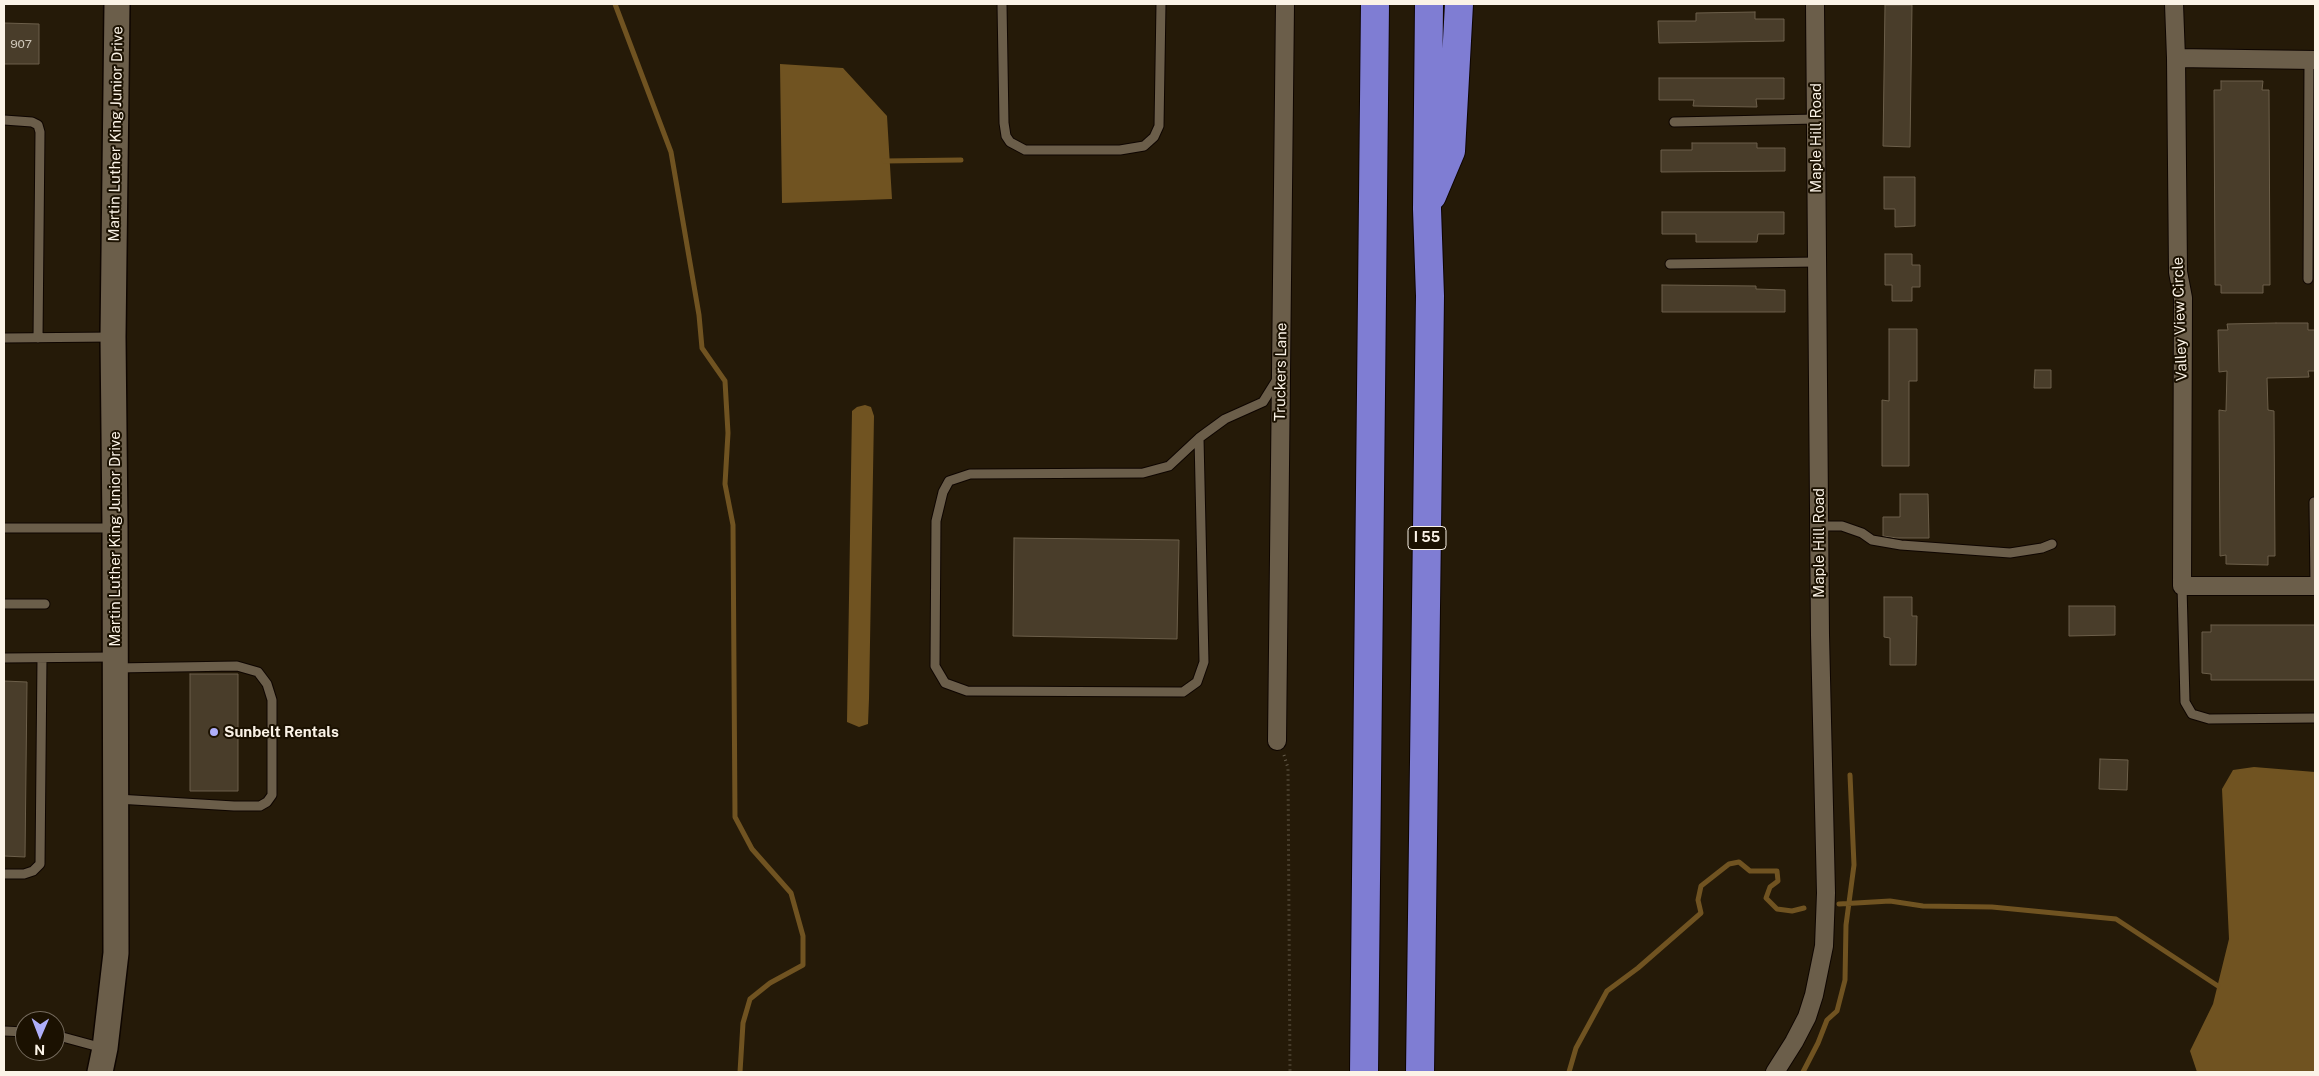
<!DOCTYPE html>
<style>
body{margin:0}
#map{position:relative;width:2319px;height:1076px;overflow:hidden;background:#251a08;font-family:"Public Sans",sans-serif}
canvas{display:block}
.frame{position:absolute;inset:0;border:5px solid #fbf3e7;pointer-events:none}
.north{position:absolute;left:15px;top:1011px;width:50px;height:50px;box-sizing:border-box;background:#1b1101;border:1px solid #756b5d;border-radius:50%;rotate:181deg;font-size:14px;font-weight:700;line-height:20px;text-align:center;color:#fbf3e7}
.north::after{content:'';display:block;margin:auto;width:18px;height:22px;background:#aeaefa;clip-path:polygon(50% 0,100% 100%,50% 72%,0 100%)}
</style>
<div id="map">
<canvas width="2319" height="1076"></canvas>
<div class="frame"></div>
<div class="north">N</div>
</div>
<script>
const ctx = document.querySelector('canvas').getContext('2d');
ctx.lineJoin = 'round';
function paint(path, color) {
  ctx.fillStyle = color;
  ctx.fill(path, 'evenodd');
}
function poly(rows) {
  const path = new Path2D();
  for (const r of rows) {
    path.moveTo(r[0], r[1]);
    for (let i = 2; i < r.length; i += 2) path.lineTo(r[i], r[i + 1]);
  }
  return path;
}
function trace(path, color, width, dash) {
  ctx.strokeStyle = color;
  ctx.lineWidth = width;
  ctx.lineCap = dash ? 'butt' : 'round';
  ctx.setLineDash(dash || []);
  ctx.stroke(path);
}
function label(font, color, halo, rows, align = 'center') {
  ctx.font = font + ' "Public Sans",sans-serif';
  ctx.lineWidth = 4;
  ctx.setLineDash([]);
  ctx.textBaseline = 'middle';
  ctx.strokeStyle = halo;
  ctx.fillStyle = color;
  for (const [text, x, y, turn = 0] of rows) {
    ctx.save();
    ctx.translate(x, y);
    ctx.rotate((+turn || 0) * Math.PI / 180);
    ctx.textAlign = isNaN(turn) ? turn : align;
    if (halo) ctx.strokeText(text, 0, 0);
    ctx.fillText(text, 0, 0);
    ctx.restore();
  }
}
paint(poly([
 [780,64,843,68,887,116,892,199,782,203],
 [865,405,871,407,874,416,869,699,868,724,859,727,847,722,852,411,857,407],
 [2254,767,2315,772,2315,1072,2197,1072,2190,1051,2213,1004,2229,939,2222,789,2233,770]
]), '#705321');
trace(poly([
 [615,4,671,152,699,315,702,348,725,381,728,433,725,484,733,525,735,817,752,849,791,893,803,936,803,965,770,983,750,999,743,1023,740,1072],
 [884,161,961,160],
 [1839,904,1890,901,1923,906,1992,907,2116,919,2218,986],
 [1569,1072,1576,1048,1607,991,1638,968,1701,913,1698,900,1701,886,1729,864,1739,862,1750,871,1777,871,1778,881,1770,887,1766,898,1777,909,1792,911,1804,908],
 [1803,1072,1818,1043,1827,1020,1837,1011,1845,980,1846,925,1854,865,1850,775]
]), '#705321', 5);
const building = poly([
 [1885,5,1912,5,1910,147,1883,146,1885,5],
 [1755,12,1755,19,1784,19,1784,41,1659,43,1658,21,1696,21,1696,13,1755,12],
 [4,23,39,24,39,64,4,64,4,23],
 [1659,78,1784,78,1784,99,1756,99,1757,107,1693,106,1694,100,1659,100,1659,78],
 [2221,81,2263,81,2262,90,2269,90,2270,285,2263,285,2263,293,2221,293,2221,285,2215,285,2214,90,2221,90,2221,81],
 [1692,143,1757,143,1757,148,1785,148,1785,171,1661,172,1661,150,1692,150,1692,143],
 [1884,177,1915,177,1915,226,1895,227,1895,209,1884,209,1884,177],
 [1662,212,1784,212,1784,234,1758,234,1757,242,1696,242,1696,234,1662,234,1662,212],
 [1885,254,1912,254,1912,265,1920,265,1920,287,1912,287,1912,301,1892,301,1892,285,1885,285,1885,254],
 [1662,285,1756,286,1756,289,1785,290,1785,312,1662,312,1662,285],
 [2276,323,2308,323,2308,330,2315,330,2315,371,2308,371,2309,377,2267,378,2268,410,2274,411,2275,556,2268,556,2268,565,2226,564,2226,555,2220,556,2219,410,2226,411,2227,371,2219,372,2218,330,2228,330,2227,324,2276,323],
 [1889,329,1917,329,1917,381,1909,381,1909,466,1882,466,1882,400,1889,401,1889,329],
 [2035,370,2051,370,2051,388,2034,388,2035,370],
 [1900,494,1928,494,1929,538,1897,538,1883,536,1883,517,1900,517,1900,494],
 [1014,538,1179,540,1177,639,1013,636,1014,538],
 [1884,597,1912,597,1912,616,1917,616,1916,665,1890,665,1890,638,1884,637,1884,597],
 [2069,606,2115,606,2115,635,2069,636,2069,606],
 [2211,625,2315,625,2315,680,2211,680,2211,674,2202,673,2202,632,2211,632,2211,625],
 [190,674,238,674,238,791,190,791,190,674],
 [4,681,27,682,25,857,4,856,4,681],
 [2100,759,2128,760,2127,790,2099,789,2100,759]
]);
paint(building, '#493d2a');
trace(building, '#6c5f4a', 1);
const lane = poly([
 [1002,4,1004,123,1006,136,1010,142,1025,150,1120,150,1144,146,1154,137,1159,126,1161,4],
 [4,120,32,122,38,125,40,132,38,338],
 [1674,122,1816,119],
 [1670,264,1817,262],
 [2308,279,2309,60],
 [4,338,113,337],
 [1199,438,1204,662,1197,682,1183,692,967,691,945,683,935,666,936,521,943,492,949,481,970,474,1143,473,1169,466,1199,438,1225,419,1263,402,1278,378],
 [2314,502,2315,586],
 [1819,526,1842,526,1862,533,1872,540,1901,545,2010,553,2042,548,2052,544],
 [4,528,113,528],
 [2182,586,2185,702,2192,714,2209,719,2315,718],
 [4,604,45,604],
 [4,658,113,657],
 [116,668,237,666,258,672,267,684,272,700,272,795,267,802,260,806,234,806,117,799],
 [4,874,24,874,33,871,40,864,42,658],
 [4,1031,25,1032],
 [55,1035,103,1048]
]);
const street = poly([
 [2174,4,2176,58],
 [2315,60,2176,58,2178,272,2183,298,2182,586,2315,586],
 [1277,741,1285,4],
 [1775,1072,1794,1042,1807,1017,1814,995,1824,946,1826,893,1820,635,1815,4]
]);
const secondary = poly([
 [100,1072,105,1048,116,953,115,528,113,337,117,4]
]);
const highway = poly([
 [1432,196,1451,151,1459,4],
 [1364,1072,1375,4],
 [1420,1072,1430,296,1427,209,1429,4]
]);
trace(lane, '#0e0500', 11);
trace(street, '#0e0500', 20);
trace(secondary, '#0e0500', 28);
trace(highway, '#0e0500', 30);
trace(poly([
 [1284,755,1288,768,1290,1072]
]), '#665c4b', 3, [1, 4]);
trace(lane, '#6b5e4a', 9);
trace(street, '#6b5e4a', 18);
trace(secondary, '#6b5e4a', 25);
trace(highway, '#7f7dd3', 28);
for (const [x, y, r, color] of [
 [214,732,5,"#aeaefa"]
]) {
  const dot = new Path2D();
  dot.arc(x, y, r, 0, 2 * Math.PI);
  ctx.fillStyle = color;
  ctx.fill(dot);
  trace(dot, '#1b1101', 2);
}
label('12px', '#cec6b8', null, [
 ["907",21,44]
]);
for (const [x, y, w] of [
 [1427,538,38]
]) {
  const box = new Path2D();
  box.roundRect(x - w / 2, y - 11.5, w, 23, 4);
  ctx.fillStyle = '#1b1101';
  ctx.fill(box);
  trace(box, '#fbf3e7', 1);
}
label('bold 14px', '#fbf3e7', null, [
 ["I 55",1427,538]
]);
label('15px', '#fbf3e7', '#1b1101', [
 ["Martin Luther King Junior Drive",116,134,-89],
 ["Maple Hill Road",1816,138,-90],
 ["Valley View Circle",2180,319,-92],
 ["Truckers Lane",1281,372,-89],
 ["Martin Luther King Junior Drive",115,539,-90],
 ["Maple Hill Road",1819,543,-90]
]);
label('bold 15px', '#fbf3e7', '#1b1101', [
 ["Sunbelt Rentals",224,732]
], 'left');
</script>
